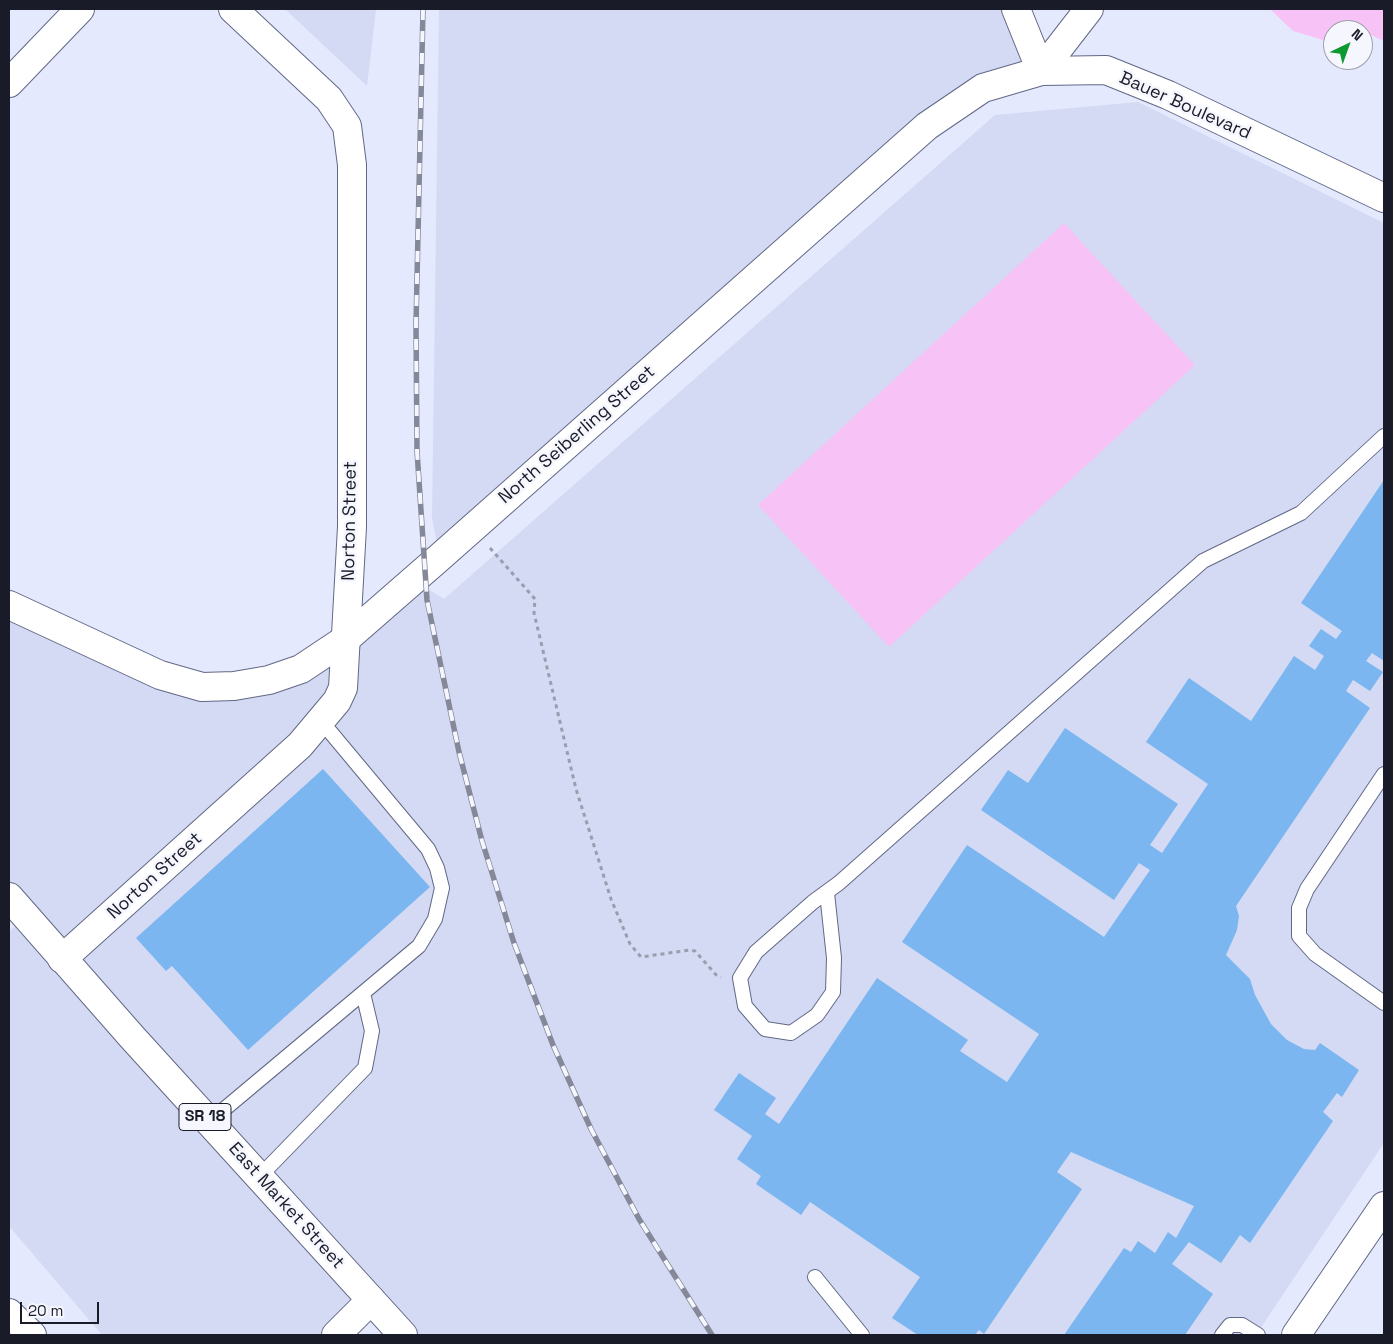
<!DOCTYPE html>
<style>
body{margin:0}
#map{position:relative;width:1393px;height:1344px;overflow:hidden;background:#e4e9fe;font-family:"Space Grotesk",sans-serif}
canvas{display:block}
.frame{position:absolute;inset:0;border:10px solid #191c28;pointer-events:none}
.north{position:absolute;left:1323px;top:20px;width:50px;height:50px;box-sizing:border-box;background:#f6f7fe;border:1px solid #9e9fa8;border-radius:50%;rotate:42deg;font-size:14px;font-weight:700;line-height:20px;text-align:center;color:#191c28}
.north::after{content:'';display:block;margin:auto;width:18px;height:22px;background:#0e9930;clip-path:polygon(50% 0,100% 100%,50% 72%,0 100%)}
.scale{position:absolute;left:20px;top:1302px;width:79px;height:22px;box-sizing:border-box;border:2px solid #191c28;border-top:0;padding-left:6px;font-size:15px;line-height:18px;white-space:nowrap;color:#191c28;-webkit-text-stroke:4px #f6f7fe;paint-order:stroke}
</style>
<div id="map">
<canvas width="1393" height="1344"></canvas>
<div class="frame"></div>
<div class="north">N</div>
<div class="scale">20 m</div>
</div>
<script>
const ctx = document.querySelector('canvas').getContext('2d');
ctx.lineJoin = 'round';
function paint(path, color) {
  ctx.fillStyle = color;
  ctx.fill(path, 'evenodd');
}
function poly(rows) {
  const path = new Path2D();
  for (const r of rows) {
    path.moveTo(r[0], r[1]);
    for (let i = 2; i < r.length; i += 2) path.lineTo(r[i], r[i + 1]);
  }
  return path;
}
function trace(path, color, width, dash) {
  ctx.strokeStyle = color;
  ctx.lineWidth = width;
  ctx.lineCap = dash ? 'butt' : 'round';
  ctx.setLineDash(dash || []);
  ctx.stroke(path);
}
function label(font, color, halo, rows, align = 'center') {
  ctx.font = font + ' "Space Grotesk",sans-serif';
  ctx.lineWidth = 5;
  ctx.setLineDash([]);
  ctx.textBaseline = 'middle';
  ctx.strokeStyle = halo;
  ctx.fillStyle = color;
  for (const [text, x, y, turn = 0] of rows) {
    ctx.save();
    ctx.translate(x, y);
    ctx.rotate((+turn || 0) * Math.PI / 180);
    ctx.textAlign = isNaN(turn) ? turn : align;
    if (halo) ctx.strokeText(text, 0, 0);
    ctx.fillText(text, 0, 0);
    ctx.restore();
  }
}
paint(poly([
 [285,9,376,9,367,86],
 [439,9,1016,9,1041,71,983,88,440,557,432,518],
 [1138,102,1384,223,1384,1143,1256,1335,415,1335,74,958,309,746,353,641,420,584,444,599,995,115],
 [9,611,206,692,339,652,337,684,316,719,63,949,9,889],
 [21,920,360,1298,323,1335,102,1335,9,1226,9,932]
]), '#d4daf3');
paint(poly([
 [1270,9,1384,9,1384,41,1366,33,1363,36,1363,30,1333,30,1333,43,1293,31],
 [1064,223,1195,365,889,647,758,505]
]), '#f7c3f6');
paint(poly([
 [1384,480,1384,661,1372,653,1366,661,1383,672,1370,691,1353,680,1346,691,1370,708,1236,906,1239,916,1237,930,1226,955,1250,979,1255,995,1271,1024,1287,1040,1304,1049,1315,1050,1320,1043,1359,1070,1342,1097,1337,1093,1323,1112,1333,1121,1250,1243,1240,1235,1221,1263,1189,1242,1172,1264,1213,1294,1185,1335,1064,1335,1124,1248,1131,1252,1138,1241,1155,1253,1168,1232,1176,1238,1194,1206,1071,1152,1057,1172,1082,1189,984,1334,979,1330,975,1335,918,1335,892,1318,920,1277,810,1202,801,1215,756,1184,761,1176,737,1159,752,1136,714,1110,739,1073,776,1098,765,1114,779,1124,877,978,968,1040,960,1051,1007,1082,1039,1034,902,942,967,845,1104,937,1150,870,1139,863,1114,900,981,810,1008,770,1028,783,1065,728,1178,804,1150,845,1162,853,1208,784,1146,742,1189,678,1251,721,1294,656,1315,670,1324,656,1309,646,1321,629,1336,639,1342,631,1301,603],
 [323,769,430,887,248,1050,172,966,166,971,136,938]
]), '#7bb6f0');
const lane = poly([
 [1384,774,1307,889,1299,908,1299,936,1315,954,1384,1003],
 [827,893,834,958,833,992,817,1015,791,1033,765,1029,745,1006,740,978,756,952,813,902,839,883,1203,561,1301,513,1384,436],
 [209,1122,419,946,435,919,442,888,437,868,428,849,322,722],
 [260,1176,365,1068,372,1031,363,993],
 [815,1277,862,1335],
 [1222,1335,1230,1325,1242,1325,1258,1335]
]);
const street = poly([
 [1016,9,1041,71],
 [1041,71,1089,9],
 [9,83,80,9],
 [62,959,300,745,337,701,343,688,352,527,352,165,347,126,329,99,233,9],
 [336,1335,371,1300]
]);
const secondary = poly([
 [9,605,160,675,202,687,234,686,269,680,301,669,346,639,440,557,927,126,983,88,1041,71,1106,70,1168,95,1384,198],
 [1296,1335,1384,1206]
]);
const primary = poly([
 [9,897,132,1037,403,1335]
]);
const highway = poly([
 [9,1313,32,1335]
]);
trace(lane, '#626886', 16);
trace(street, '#626886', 30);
trace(secondary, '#626886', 30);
trace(primary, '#626886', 30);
trace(highway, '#626886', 30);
trace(poly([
 [490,548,535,599,534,613,576,789,611,899,630,944,641,957,690,950,695,951,717,976,721,977]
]), '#999eaf', 3, [4, 4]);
trace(lane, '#fff', 14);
trace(street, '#fff', 28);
trace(secondary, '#fff', 28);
trace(primary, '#fff', 28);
trace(highway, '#fff', 28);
const rail = poly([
 [423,9,416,324,417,451,427,600,459,752,482,841,514,943,553,1045,591,1129,639,1219,712,1335]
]);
trace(rail, '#848899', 5.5);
trace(rail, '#f6f7fe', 4, [11]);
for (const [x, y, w] of [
 [205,1117,52]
]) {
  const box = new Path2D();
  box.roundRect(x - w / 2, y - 13.5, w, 27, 4);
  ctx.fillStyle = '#f6f7fe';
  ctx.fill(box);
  trace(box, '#191c28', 1);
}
label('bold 16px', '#191c28', null, [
 ["SR 18",205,1117]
]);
label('18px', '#191c28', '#f6f7fe', [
 ["Bauer Boulevard",1185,106,24],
 ["North Seiberling Street",577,435,-41],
 ["Norton Street",350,521,-89],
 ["Norton Street",155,876,-42],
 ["East Market Street",286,1206,48]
]);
</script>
